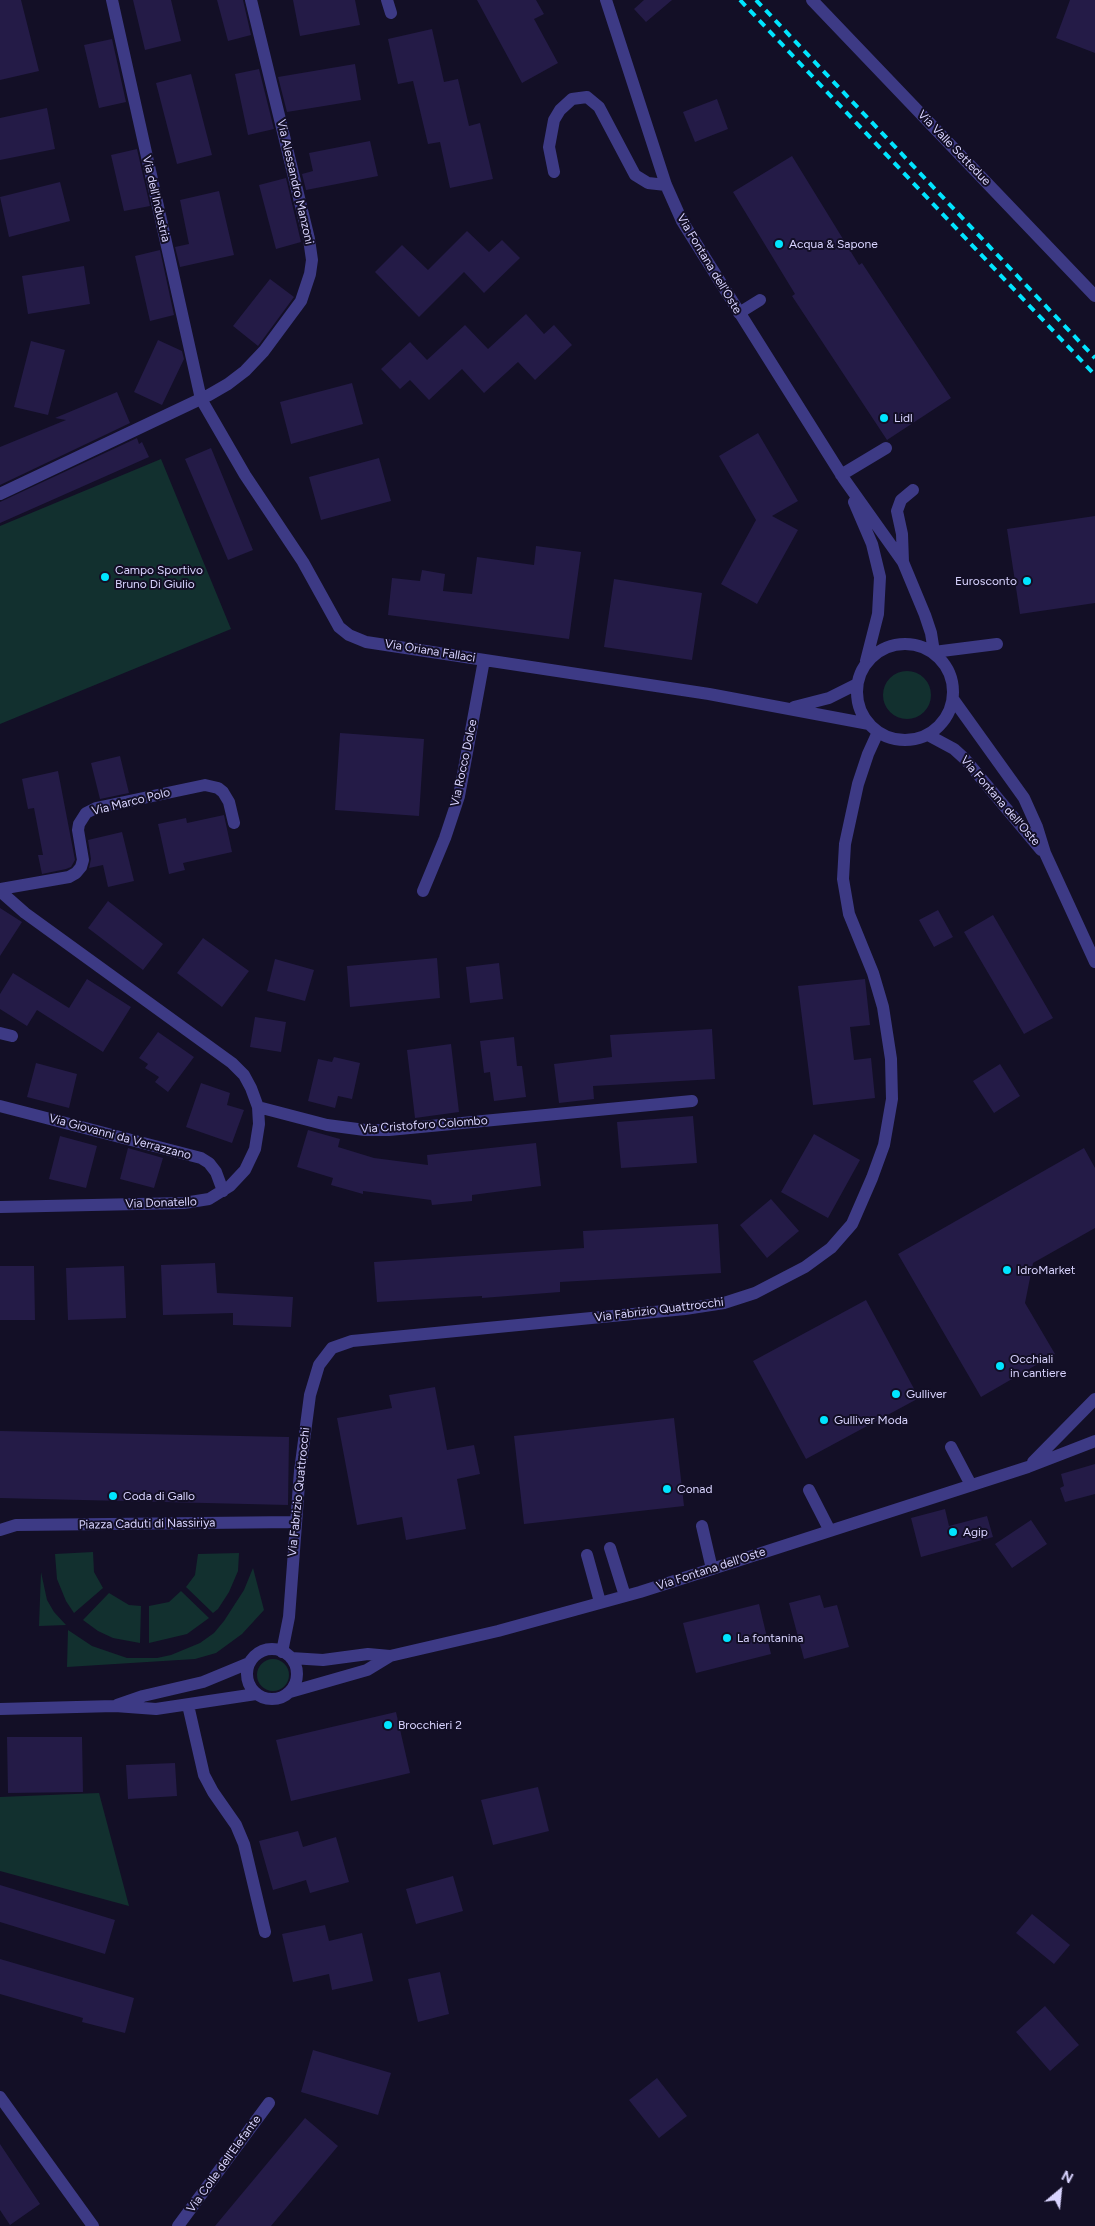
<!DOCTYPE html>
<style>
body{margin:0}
#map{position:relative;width:1095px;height:2226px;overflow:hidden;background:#130f26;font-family:Figtree,sans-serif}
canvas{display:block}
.north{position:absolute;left:1035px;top:2166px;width:50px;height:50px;-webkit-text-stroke:4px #130f26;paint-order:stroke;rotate:28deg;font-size:14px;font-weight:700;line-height:20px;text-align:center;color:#d9d4ff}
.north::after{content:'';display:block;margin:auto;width:18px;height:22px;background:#d9d4ff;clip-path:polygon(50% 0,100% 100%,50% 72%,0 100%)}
</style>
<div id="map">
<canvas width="1095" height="2226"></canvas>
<div class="north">N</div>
</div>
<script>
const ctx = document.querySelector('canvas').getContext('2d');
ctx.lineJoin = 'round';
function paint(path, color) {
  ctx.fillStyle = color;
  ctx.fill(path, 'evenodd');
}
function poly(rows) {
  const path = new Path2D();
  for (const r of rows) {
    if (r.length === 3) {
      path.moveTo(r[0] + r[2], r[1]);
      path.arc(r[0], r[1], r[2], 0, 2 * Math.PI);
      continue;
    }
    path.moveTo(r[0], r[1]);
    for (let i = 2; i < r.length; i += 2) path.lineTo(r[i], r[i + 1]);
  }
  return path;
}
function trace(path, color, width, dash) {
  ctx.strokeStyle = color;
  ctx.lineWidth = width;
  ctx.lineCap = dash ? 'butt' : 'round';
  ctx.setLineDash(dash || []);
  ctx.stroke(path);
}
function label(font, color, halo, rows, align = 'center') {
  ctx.font = font + ' Figtree,sans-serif';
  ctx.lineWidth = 4;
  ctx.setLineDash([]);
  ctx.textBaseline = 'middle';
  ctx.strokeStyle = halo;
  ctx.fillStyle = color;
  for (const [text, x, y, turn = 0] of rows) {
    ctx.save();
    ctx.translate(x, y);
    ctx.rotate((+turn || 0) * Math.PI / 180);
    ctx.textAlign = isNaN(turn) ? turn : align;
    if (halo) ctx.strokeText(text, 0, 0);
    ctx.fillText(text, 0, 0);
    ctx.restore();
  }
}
paint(poly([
 [161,459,231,629,0,724,0,526],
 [907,695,24],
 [93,1552,94,1572,103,1588,74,1613,66,1601,57,1579,55,1554],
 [239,1553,238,1571,229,1592,218,1609,213,1613,186,1587,195,1575,198,1554],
 [253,1568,264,1610,242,1634,216,1653,195,1659,67,1667,68,1630,92,1646,127,1658,157,1658,171,1655,200,1643,214,1633,224,1621,244,1590],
 [41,1572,47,1600,54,1612,66,1625,39,1626],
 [181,1591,209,1618,187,1634,149,1643,149,1606,169,1602],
 [109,1593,129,1605,141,1606,140,1643,113,1638,98,1631,83,1620],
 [273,1675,16],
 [99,1793,129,1906,0,1871,0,1797]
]), '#12302f');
paint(poly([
 [0,0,21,0,39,71,0,80],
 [133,0,171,0,181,41,145,50],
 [217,0,243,0,251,35,228,41],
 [293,0,355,0,360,25,300,36],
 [477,0,536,0,544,14,534,19,558,63,522,83],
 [644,0,672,0,646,22,634,9],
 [1070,0,1095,0,1095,53,1056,38],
 [432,29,444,82,458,79,469,126,480,123,493,179,450,188,440,142,428,144,413,81,398,84,388,39],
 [112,39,126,102,99,108,84,45],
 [355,64,361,100,287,112,278,77],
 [259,69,274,129,248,135,235,74],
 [191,74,212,155,177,164,156,83],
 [717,99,728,129,695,142,683,112],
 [47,108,55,149,0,160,0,118],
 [370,141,378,176,306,190,302,174,313,171,309,153],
 [137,149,150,206,124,211,111,155],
 [792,156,859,265,862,263,951,398,887,440,792,296,795,294,733,192],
 [286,178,301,242,276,249,259,185],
 [60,182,70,221,9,237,0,197],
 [219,191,234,255,180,267,175,247,189,244,180,200],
 [467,231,489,252,502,240,520,258,484,293,464,272,419,317,375,272,402,245,428,270],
 [160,250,174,315,150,321,135,256],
 [84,266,90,304,28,314,22,276],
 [270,279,294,297,258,346,233,326],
 [526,314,544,334,554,325,572,345,535,380,518,362,484,393,462,369,429,400,410,380,400,389,381,369,410,342,427,360,465,325,488,349],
 [158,340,182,351,184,359,162,405,134,392],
 [31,341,65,350,48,415,14,407],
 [352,383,363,424,291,444,280,402],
 [117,392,130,423,0,485,0,447,66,420,55,418],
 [758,433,798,501,772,516,798,530,757,604,721,584,756,520,719,456],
 [137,438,139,444,142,442,149,457,0,523,0,502],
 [211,448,253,550,228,560,185,459],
 [379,458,391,501,321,520,309,477],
 [1095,516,1095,603,1020,614,1007,529],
 [536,546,581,552,569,639,388,615,392,578,420,581,422,570,445,574,443,591,472,594,477,557,534,565],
 [614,579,702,593,692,660,604,647],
 [340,733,424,739,419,816,335,810],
 [120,756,129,793,100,799,91,763],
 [58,771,75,860,71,867,66,869,42,874,38,855,43,855,34,808,28,809,22,779],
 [224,815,232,852,183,863,185,870,169,874,158,824,186,818,187,823],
 [122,832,134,881,108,887,103,865,89,868,91,859,88,840],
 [108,901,163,944,143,970,88,928],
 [0,908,22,922,0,956],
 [938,910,953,937,934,947,919,920],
 [993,915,1053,1018,1024,1034,964,932],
 [203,938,249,971,222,1007,177,973],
 [437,958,440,998,350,1007,347,966],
 [275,959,314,970,305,1001,267,991],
 [499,963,503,999,470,1003,466,967],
 [13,973,69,1008,87,979,131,1007,103,1052,37,1010,27,1026,0,1009,0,994],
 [865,979,870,1025,850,1027,854,1060,871,1058,875,1098,813,1105,798,986],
 [255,1017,286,1022,281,1052,250,1047],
 [712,1029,715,1079,593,1086,594,1099,559,1103,554,1064,612,1057,610,1035],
 [158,1032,194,1057,168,1092,155,1082,159,1077,145,1068,148,1064,139,1058],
 [514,1037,517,1066,522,1066,526,1097,494,1101,490,1072,484,1073,480,1041],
 [451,1044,459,1112,415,1118,407,1050],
 [334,1057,360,1063,352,1099,338,1096,335,1108,308,1101,318,1059,332,1062],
 [36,1063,77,1074,69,1108,27,1097],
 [1000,1064,1020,1096,994,1113,973,1081],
 [201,1083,230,1093,227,1105,244,1110,232,1143,186,1127],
 [693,1116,697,1163,621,1168,617,1122],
 [308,1130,340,1139,338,1147,374,1158,428,1165,427,1155,536,1143,541,1186,472,1195,472,1201,432,1205,431,1200,363,1191,363,1194,331,1185,333,1178,297,1167],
 [814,1134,860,1160,828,1218,781,1192],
 [60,1136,97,1146,86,1188,49,1179],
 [128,1148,163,1158,154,1188,120,1179],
 [1084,1148,1095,1168,1095,1228,1033,1263,1025,1303,1055,1354,981,1397,898,1254],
 [771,1199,799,1231,767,1258,740,1225],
 [718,1224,721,1273,560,1282,560,1292,482,1298,482,1296,377,1302,374,1262,584,1248,583,1231],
 [215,1263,217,1293,293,1297,291,1327,233,1325,233,1313,163,1315,161,1265],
 [0,1266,34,1266,35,1320,0,1320],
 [124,1266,126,1318,68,1320,66,1268],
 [866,1300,919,1398,806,1459,753,1361],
 [435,1387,447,1450,474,1445,480,1474,457,1479,466,1529,406,1540,402,1517,357,1525,337,1418,392,1408,389,1395],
 [674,1418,684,1506,524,1524,514,1436],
 [0,1431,289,1437,288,1505,0,1498],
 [1095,1464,1095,1494,1065,1502,1060,1488,1064,1486,1061,1474],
 [945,1509,949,1526,987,1516,993,1537,921,1557,911,1518],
 [1031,1520,1047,1544,1012,1568,995,1544],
 [820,1595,824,1608,837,1605,849,1647,804,1659,789,1603],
 [759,1604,771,1654,696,1673,683,1623],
 [396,1712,410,1773,291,1801,276,1740],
 [7,1737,82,1737,83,1792,8,1793],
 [175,1763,177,1796,128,1799,126,1765],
 [538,1787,549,1831,493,1845,481,1800],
 [298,1831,303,1847,336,1837,349,1882,310,1893,306,1880,273,1890,259,1841],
 [453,1876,463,1911,416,1924,406,1889],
 [0,1885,115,1920,105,1954,0,1922],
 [1032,1914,1070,1945,1054,1964,1016,1933],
 [325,1925,329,1941,362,1933,373,1981,332,1990,329,1974,293,1982,282,1934],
 [0,1959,134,1998,125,2033,82,2022,83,2018,0,1994],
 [440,1972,449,2014,418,2022,408,1979],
 [1045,2006,1079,2045,1050,2071,1016,2032],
 [313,2050,391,2073,378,2115,301,2092],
 [657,2078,687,2116,659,2138,629,2100],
 [305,2118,338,2146,271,2226,215,2226],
 [0,2144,40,2204,10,2225,0,2210]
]), '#241b47');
trace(poly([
 [112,0,201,399,245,475,303,562,339,627,349,635,366,642,709,694,869,724],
 [387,0,391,13],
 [606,0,666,185,682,221,844,479,903,562,925,615,931,633,934,652,997,644],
 [812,0,1095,296],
 [554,172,549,147,554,120,560,110,572,99,587,97,599,107,635,175,648,183,666,185],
 [739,313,760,300],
 [841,475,886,448],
 [0,494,209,395,228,384,245,371,264,351,301,301,310,274,312,260,309,239,251,0],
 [854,502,872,544,880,577,878,614,866,661],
 [903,562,902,534,897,511,901,500,913,490],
 [905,692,48],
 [953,699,1024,798,1037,827,1045,853,1095,962],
 [794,707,829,698,857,684],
 [928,735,954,749,965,759,1041,850],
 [0,889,69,877,76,873,81,867,83,860,78,830,79,824,86,813,96,808,205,785,218,788,223,792,229,802,234,823],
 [0,891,25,913,232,1063,244,1075,251,1088,258,1107,259,1124,255,1149,245,1170,230,1186,209,1199,184,1203,0,1207],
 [423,891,445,838,459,796,484,660],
 [0,1033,12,1036],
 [0,1106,201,1158,209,1163,216,1172,223,1191],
 [258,1107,327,1125,365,1130,389,1130,692,1101],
 [951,1447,971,1485],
 [1033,1462,1095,1399],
 [809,1490,830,1531],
 [702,1526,712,1569],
 [0,1530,16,1525,295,1522],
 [610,1548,625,1596],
 [587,1555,600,1602],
 [272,1674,25],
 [282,1652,289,1617,300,1471,310,1395,319,1365,332,1348,352,1341,685,1309,724,1303,755,1293,805,1267,831,1248,852,1224,872,1178,884,1145,892,1099,891,1059,883,1007,873,973,849,914,843,879,845,844,858,784,868,754,878,732],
 [291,1658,323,1660,368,1654,390,1656,498,1631,640,1592,712,1569,1028,1467,1095,1441],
 [290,1692,367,1670,390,1656],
 [117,1705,143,1696,203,1682,249,1663],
 [188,1705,204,1775,213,1792,236,1825,244,1844,265,1932],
 [0,1709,115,1706,156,1709,256,1694],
 [0,2097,93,2226],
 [178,2226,269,2103]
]), '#3d3a85', 12);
trace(poly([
 [740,0,1095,375],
 [756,0,1095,358]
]), '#00e5ff', 4, [8, 6]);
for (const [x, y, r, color] of [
 [779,244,5,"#00e5ff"],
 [884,418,5,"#00e5ff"],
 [105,577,5,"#00e5ff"],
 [1027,581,5,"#00e5ff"],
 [1007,1270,5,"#00e5ff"],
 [1000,1366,5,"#00e5ff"],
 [896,1394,5,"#00e5ff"],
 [824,1420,5,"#00e5ff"],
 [667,1489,5,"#00e5ff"],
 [113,1496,5,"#00e5ff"],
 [953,1532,5,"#00e5ff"],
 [727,1638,5,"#00e5ff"],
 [388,1725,5,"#00e5ff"]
]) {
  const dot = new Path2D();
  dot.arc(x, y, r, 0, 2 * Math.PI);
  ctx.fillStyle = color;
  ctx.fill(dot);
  trace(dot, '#130f26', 2);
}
label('12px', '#d9d4ff', '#130f26', [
 ["Via Valle Settedue",954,148,46],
 ["Via Alessandro Manzoni",295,182,77],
 ["Via dell'Industria",156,199,77],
 ["Via Fontana dell'Oste",709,264,59],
 ["Via Oriana Fallaci",430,651,9],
 ["Via Rocco Dolce",464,763,-78],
 ["Via Fontana dell'Oste",1000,801,49],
 ["Via Marco Polo",131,802,-14],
 ["Via Cristoforo Colombo",424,1125,-4],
 ["Via Giovanni da Verrazzano",120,1137,15],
 ["Via Donatello",161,1203,-2],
 ["Via Fabrizio Quattrocchi",659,1310,-7],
 ["Via Fabrizio Quattrocchi",299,1492,-84],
 ["Piazza Caduti di Nassiriya",147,1524,-1],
 ["Via Fontana dell'Oste",711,1569,-18],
 ["Via Colle dell'Elefante",224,2164,-54]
]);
label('12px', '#d9d4ff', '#130f26', [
 ["Acqua & Sapone",789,244],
 ["Lidl",894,418],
 ["Campo Sportivo",115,570],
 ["Bruno Di Giulio",115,584],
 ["Eurosconto",1017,581,"right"],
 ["IdroMarket",1017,1270],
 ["Occhiali",1010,1359],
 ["in cantiere",1010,1373],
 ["Gulliver",906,1394],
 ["Gulliver Moda",834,1420],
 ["Conad",677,1489],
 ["Coda di Gallo",123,1496],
 ["Agip",963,1532],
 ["La fontanina",737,1638],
 ["Brocchieri 2",398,1725]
], 'left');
</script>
